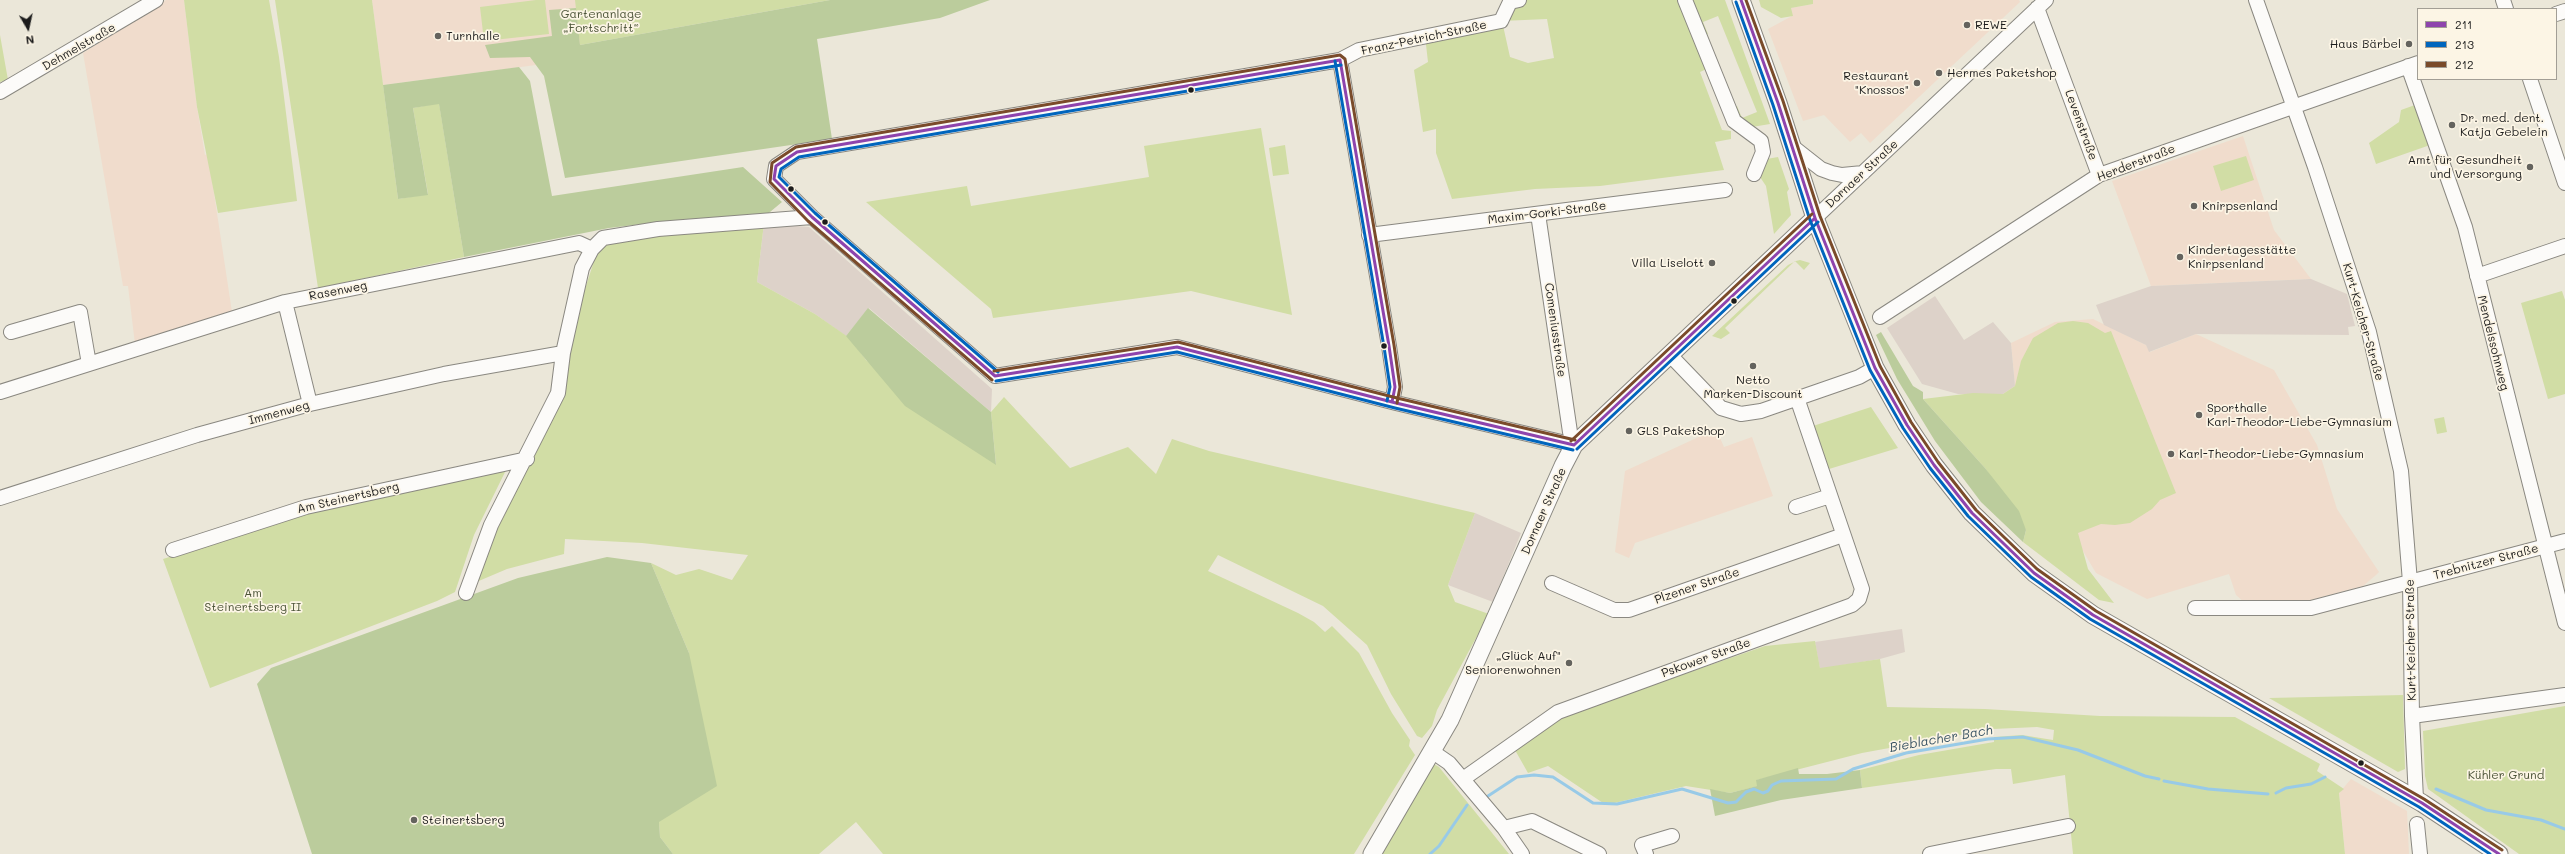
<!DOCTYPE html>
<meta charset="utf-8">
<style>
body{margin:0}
#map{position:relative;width:2565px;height:854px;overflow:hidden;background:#ebe7d9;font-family:Mali,sans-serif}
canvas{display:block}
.legend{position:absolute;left:2417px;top:8px;width:140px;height:72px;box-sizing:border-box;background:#fcf5e5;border:1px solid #a29e95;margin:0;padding:5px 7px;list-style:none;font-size:12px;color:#1c1c1c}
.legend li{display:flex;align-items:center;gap:8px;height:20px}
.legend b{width:20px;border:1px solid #a29e95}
.north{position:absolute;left:8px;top:8px;width:40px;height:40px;-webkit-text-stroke:3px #fcf5e5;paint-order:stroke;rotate:171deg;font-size:11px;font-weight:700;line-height:16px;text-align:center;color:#1c1c1c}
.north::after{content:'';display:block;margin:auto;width:14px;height:18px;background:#1c1c1c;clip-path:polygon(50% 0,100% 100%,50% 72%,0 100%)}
</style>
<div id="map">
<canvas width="2565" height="854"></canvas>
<ul class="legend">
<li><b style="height:5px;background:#8e44ad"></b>211</li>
<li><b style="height:5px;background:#0065bd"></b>213</li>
<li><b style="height:5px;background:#7a4b2a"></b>212</li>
</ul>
<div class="north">N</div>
</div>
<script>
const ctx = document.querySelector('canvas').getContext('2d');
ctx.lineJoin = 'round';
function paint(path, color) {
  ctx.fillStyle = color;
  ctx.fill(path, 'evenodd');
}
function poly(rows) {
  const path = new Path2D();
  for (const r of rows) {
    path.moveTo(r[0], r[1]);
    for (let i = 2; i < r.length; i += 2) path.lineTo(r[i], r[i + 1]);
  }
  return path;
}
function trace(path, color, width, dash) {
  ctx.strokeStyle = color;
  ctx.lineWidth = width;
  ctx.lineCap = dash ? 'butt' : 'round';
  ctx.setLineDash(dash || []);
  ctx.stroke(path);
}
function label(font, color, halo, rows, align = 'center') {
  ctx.font = font + ' Mali,sans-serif';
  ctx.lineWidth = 3.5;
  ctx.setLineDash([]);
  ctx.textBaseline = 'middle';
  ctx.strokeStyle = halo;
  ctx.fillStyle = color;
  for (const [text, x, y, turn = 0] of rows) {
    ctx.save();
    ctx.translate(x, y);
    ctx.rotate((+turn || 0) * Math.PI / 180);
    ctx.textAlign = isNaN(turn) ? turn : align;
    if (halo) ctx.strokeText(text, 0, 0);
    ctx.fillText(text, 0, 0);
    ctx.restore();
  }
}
paint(poly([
 [166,0,184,0,197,107,205,155,208,154,232,312,135,344,128,286,123,286,83,53],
 [372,0,577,0,582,59,383,85],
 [1813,0,2019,0,2020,2,1870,143,1861,133,1850,142,1824,115,1803,121,1768,29,1792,16,1791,8,1813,4],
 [2243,136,2274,230,2311,279,2151,286,2112,181],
 [2093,319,2146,345,2150,352,2196,334,2274,370,2317,445,2337,509,2379,572,2376,575,2363,586,2299,603,2245,603,2236,595,2229,574,2147,599,2096,573,2083,551,1973,393,2003,394,2015,386,2011,343,2055,322],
 [1716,429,1724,447,1752,437,1773,496,1635,543,1629,558,1615,552,1625,471],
 [2351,779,2407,811,2409,854,2345,854,2339,793]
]), '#f0dccc');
paint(poly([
 [764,223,809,227,992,389,991,412,869,308,846,336,815,314,757,282],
 [2311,279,2347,294,2355,326,2348,327,2349,335,2196,334,2149,352,2146,345,2104,325,2096,305,2151,286],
 [1935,296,1964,340,1993,322,2011,343,2015,386,2003,394,1958,394,1922,384,1887,328],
 [1475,513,1521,533,1493,602,1448,585],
 [1902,629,1905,652,1880,659,1820,669,1815,642]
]), '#ddd2c9');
paint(poly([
 [184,0,269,0,279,57,297,201,218,213,197,107],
 [275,0,372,0,398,199,428,194,413,108,439,103,464,257,318,288],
 [536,0,545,0,549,34,484,41,480,7],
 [575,0,830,0,580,45],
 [1519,0,1683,0,1709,68,1700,72,1722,130,1731,131,1731,139,1715,142,1724,170,1600,186,1535,189,1452,199,1436,153,1436,129,1423,132,1414,70,1428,62,1425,36,1501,21],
 [1547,19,1554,58,1528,63,1510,57,1502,21],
 [1689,0,1725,0,1770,124,1746,128,1729,109,1737,106,1742,118,1757,112,1718,16,1703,22,1708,34,1704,36],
 [1759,0,1813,0,1813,4,1791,8,1793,16,1781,18,1761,7],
 [0,35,8,80,0,82],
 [2415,105,2430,145,2376,164,2369,143,2399,122,2401,110],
 [1261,128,1292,315,1191,291,993,318,991,309,866,202,967,186,971,206,1149,177,1144,146],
 [1285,145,1289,174,1273,176,1269,148],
 [2246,156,2254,180,2221,191,2213,166],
 [1778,157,1789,189,1787,192,1791,215,1774,234,1766,186,1758,174,1761,160],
 [764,223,757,282,815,314,851,339,866,360,996,464,991,412,1004,397,1070,468,1128,447,1156,474,1172,439,1209,451,1475,513,1448,585,1455,602,1489,614,1437,710,1432,726,1422,738,1417,736,1391,694,1367,645,1323,606,1218,555,1208,571,1298,613,1314,622,1325,632,1332,626,1359,653,1392,713,1410,740,1409,746,1415,755,1354,854,883,854,856,822,819,854,673,854,660,837,659,822,689,653,651,563,676,575,699,569,732,580,748,555,642,543,565,539,564,554,507,569,474,583,481,563,530,460,594,261,601,247,610,238],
 [1800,260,1810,263,1804,270,1795,261,1725,328,1730,333,1721,339,1712,336,1788,265,1796,261],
 [2562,291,2565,300,2565,394,2548,399,2521,303],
 [2073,321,2088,323,2105,333,2111,331,2176,493,2160,500,2152,509,2130,523,2115,525,2101,524,2078,533,2088,569,2114,603,2099,600,2023,542,2026,530,1985,468,1923,399,1973,393,2003,394,2015,386,2021,361,2033,338,2058,323],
 [1871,407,1898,448,1829,469,1813,426],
 [2444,417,2447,432,2437,434,2434,419],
 [508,466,474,535,455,592,437,601,210,688,163,559,304,515],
 [1815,641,1820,668,1880,659,1887,707,1985,709,2100,716,2235,717,2320,764,2317,771,2344,789,2339,793,2345,854,2073,854,2065,775,2013,784,2011,769,1996,769,1862,788,1860,770,1919,755,1994,742,1994,737,2022,735,2053,740,2054,730,2037,727,1993,729,1862,753,1757,780,1758,786,1730,793,1686,786,1606,805,1548,766,1528,773,1515,750,1565,716,1595,705,1765,646],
 [2403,695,2405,769,2398,772,2269,698],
 [2565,706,2565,854,2519,854,2428,789,2425,776,2423,731],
 [1432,763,1439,767,1509,854,1380,854]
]), '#d1dda5');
paint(poly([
 [830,0,990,0,940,18,817,39,832,139,565,178,544,76,530,57,490,58,485,45,552,36,549,10,576,8,580,45],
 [519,67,530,81,552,196,743,167,782,202,764,217,658,222,609,228,464,257,439,104,413,108,428,195,398,199,383,85],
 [868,308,991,412,996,465,905,406,846,336],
 [1881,332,1913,386,1923,392,1923,399,1985,468,2019,511,2026,530,2023,542,1981,502,1935,441,1897,379,1876,335],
 [607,557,651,563,689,653,717,786,659,822,660,837,673,854,312,854,257,684,271,668,518,578],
 [1798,768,1799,774,1827,774,1860,770,1862,788,1781,800,1715,816,1710,789,1730,793,1757,786,1756,780]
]), '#bbcc9c');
trace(poly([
 [2164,781,2208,789,2268,794],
 [2436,789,2486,810,2541,820,2565,829],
 [2276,793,2286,788,2311,784,2325,777],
 [1488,796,1517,777,1534,775,1553,777,1593,803,1617,804,1682,789,1728,803,1736,802,1746,792,1754,789,1763,793,1768,791,1772,785,1781,781,1836,779,1853,769,1906,753,1988,739,2023,737,2078,750,2145,776,2159,779],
 [1430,854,1439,846,1467,805]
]), '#98cae7', 3);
const minor = poly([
 [1519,0,1510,2,1501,21,1359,50,1340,60,797,152,776,166,774,179,812,217,995,376,1177,347,1396,403,1574,445],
 [1685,0,1734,121,1761,141,1763,152,1754,174],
 [2256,0,2315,167,2369,332,2401,471,2410,582,2412,716,2416,799],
 [2503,0,2506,9],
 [2037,8,2099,175],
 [2556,14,2565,11],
 [1340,60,1389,346,1395,387,1392,402],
 [2408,66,2465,227,2565,623],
 [2530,79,2565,183],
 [0,92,156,0],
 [1793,147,1821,169,1832,173,1842,175,1863,173],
 [1538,214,1570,432,1574,445],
 [1815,218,2046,0],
 [1369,235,1725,190],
 [2477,276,2565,246],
 [285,302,310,404],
 [1880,317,2099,175,2418,63],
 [11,332,80,312,89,364],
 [1670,355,1721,408,1741,414,1761,411,1859,377,1875,368],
 [0,392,285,302,579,243,592,249],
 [0,498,197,435,310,404,444,374,563,353],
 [1796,507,1830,496],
 [173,550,306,507,527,459],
 [1552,583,1614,610,1629,610,1843,535],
 [466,593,491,525,558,393,563,353,582,268,592,249,603,238,658,229,812,217],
 [2195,608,2311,608,2565,541],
 [2412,716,2565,695],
 [1433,752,1449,763,1504,828,1522,854],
 [1463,779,1558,712,1852,605,1859,599,1862,589,1797,398],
 [2417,824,2420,854],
 [1504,828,1532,821,1599,854],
 [1646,854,1642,845,1672,836],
 [1930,854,2068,826]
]);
const major = poly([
 [1741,0,1778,103,1815,218,1875,368,1907,425,1934,465,1972,513,2034,573,2093,615,2422,803,2499,854],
 [1372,854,1450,720,1563,466,1574,445,1815,218]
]);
trace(minor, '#8a8881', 16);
trace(major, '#8a8881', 19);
trace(minor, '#fcfbf9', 14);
trace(major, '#fcfbf9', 17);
trace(poly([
 [1741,0,1778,103,1815,218,1875,368,1907,425,1934,465,1972,513,2034,573,2093,615,2422,803,2499,854],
 [1340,60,1389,346,1395,387,1392,402],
 [995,376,812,217,774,179,776,166,797,152,1340,60],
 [995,376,1177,347,1396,403,1574,445],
 [1574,445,1815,218]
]), '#8e44ad', 3);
trace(poly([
 [1736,2,1773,105,1810,220,1870,370,1903,428,1930,468,1968,516,2031,577,2090,619,2419,807,2490,854],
 [1335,61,1384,347,1390,387,1387,401],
 [998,372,815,213,779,177,781,169,799,157,1341,65],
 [996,381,1177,352,1395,408,1573,450],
 [1577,449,1818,222]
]), '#0065bd', 3);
trace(poly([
 [1746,0,1783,101,1820,216,1880,366,1911,422,1938,462,1976,510,2037,569,2096,611,2424,799,2502,850],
 [994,371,1178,342,1397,398,1575,440],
 [992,380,808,221,770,182,772,163,796,147,1340,55,1345,59,1394,345,1400,387,1397,403],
 [1571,441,1812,214]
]), '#7a4b2a', 3);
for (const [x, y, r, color] of [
 [1967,25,4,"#64635e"],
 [438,36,4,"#64635e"],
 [2409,44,4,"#64635e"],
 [1939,73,4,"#64635e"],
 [1917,83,4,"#64635e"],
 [1191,90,3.5,"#1c1c1c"],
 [2452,125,4,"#64635e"],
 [2530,167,4,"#64635e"],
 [791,189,3.5,"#1c1c1c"],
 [2194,206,4,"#64635e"],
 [825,222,3.5,"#1c1c1c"],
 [2180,257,4,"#64635e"],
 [1712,263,4,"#64635e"],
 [1734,301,3.5,"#1c1c1c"],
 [1384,346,3.5,"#1c1c1c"],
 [1753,366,4,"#64635e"],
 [2199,415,4,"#64635e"],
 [1629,431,4,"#64635e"],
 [2171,454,4,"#64635e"],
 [1569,663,4,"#64635e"],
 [2361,763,3.5,"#1c1c1c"],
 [414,820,4,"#64635e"]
]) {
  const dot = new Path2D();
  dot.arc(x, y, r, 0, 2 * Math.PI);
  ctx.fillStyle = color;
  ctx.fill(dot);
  trace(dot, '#fcf5e5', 1.5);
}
label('12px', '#4c5438', '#fcf5e5', [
 ["Gartenanlage",601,14],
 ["„Fortschritt“",601,28],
 ["Am",253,593],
 ["Steinertsberg II",253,607],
 ["Kühler Grund",2506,775]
]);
label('12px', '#1c1c1c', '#fcf5e5', [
 ["REWE",1975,25],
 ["Turnhalle",446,36],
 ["Haus Bärbel",2401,44,"right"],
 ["Hermes Paketshop",1947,73],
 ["Restaurant",1909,76,"right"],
 ["\"Knossos\"",1909,90,"right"],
 ["Dr. med. dent.",2460,118],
 ["Katja Gebelein",2460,132],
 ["Amt für Gesundheit",2522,160,"right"],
 ["und Versorgung",2522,174,"right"],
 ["Knirpsenland",2202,206],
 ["Kindertagesstätte",2188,250],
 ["Knirpsenland",2188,264],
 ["Villa Liselott",1704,263,"right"],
 ["Netto",1753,380,"center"],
 ["Marken-Discount",1753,394,"center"],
 ["Sporthalle",2207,408],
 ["Karl-Theodor-Liebe-Gymnasium",2207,422],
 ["GLS PaketShop",1637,431],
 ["Karl-Theodor-Liebe-Gymnasium",2179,454],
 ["„Glück Auf\"",1561,656,"right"],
 ["Seniorenwohnen",1561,670,"right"],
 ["Steinertsberg",422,820]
], 'left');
label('12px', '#1c1c1c', '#fcf5e5', [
 ["Franz-Petrich-Straße",1424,38,-12],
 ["Dehmelstraße",79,47,-30],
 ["Levenstraße",2081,125,70],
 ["Herderstraße",2136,163,-21],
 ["Dornaer Straße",1862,174,-43],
 ["Maxim-Gorki-Straße",1547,213,-7],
 ["Rasenweg",338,291,-11],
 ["Kurt-Keicher-Straße",2363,322,74],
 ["Comeniusstraße",1555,330,82],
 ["Mendelssohnweg",2493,343,76],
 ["Immenweg",279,413,-15],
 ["Am Steinertsberg",348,498,-13],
 ["Dornaer Straße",1544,511,-66],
 ["Trebnitzer Straße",2486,562,-15],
 ["Plzener Straße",1697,586,-19],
 ["Kurt-Keicher-Straße",2411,640,-91],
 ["Pskower Straße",1706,658,-20]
]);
label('italic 13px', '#3b5565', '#fcf5e5', [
 ["Bieblacher Bach",1941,739,-10]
]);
</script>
